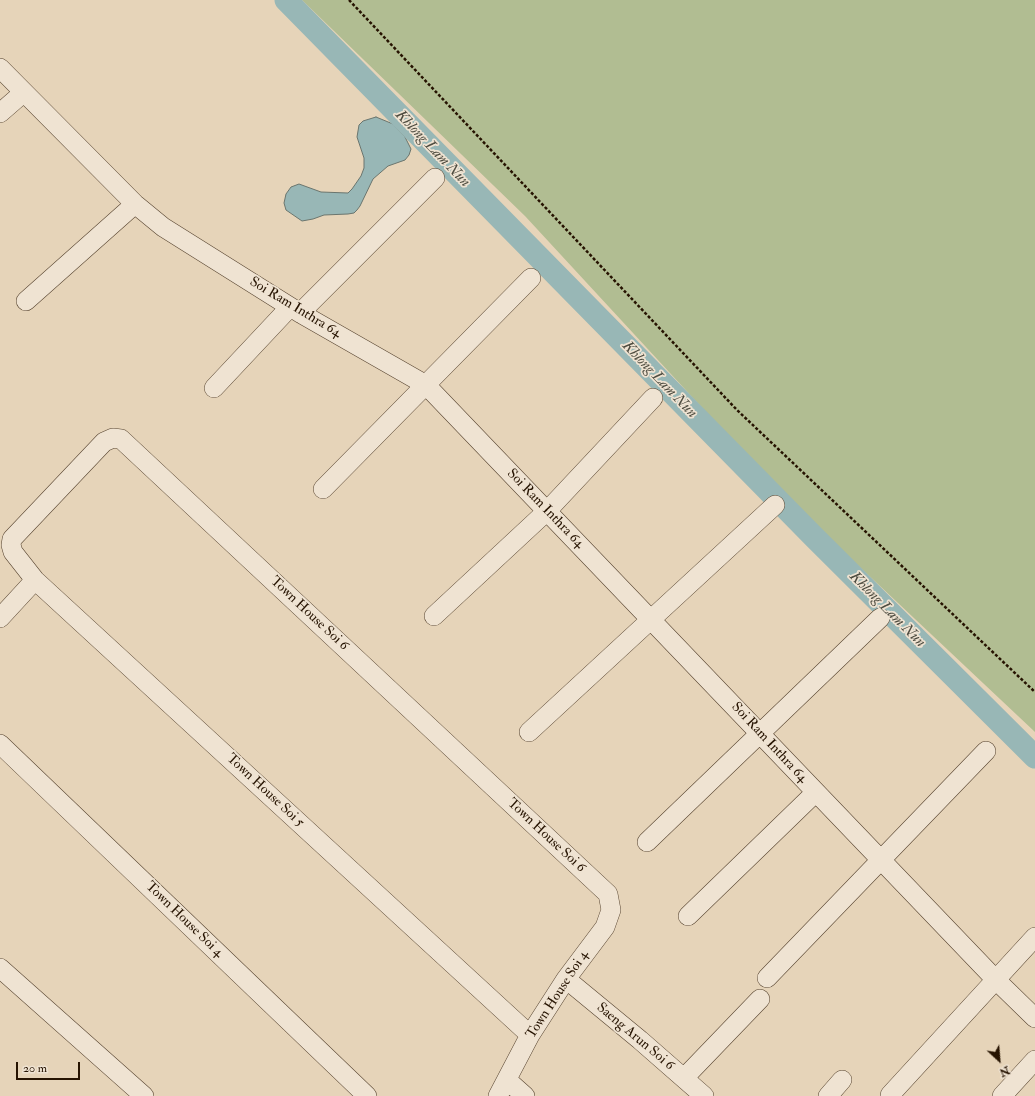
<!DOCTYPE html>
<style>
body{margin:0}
#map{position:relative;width:1035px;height:1096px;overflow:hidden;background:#e6d4b9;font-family:"IM FELL Double Pica",serif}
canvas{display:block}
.north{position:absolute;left:979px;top:1040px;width:40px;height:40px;-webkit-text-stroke:3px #efe3d2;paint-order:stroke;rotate:154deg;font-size:11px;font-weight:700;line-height:16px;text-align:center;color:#261301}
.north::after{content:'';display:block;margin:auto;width:14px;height:18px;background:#261301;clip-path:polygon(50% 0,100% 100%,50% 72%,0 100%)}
.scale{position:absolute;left:16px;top:1062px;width:64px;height:18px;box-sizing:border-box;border:2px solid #261301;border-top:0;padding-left:5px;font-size:12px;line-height:14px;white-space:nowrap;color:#261301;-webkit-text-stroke:3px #efe3d2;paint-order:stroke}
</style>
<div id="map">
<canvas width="1035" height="1096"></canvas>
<div class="north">N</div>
<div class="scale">20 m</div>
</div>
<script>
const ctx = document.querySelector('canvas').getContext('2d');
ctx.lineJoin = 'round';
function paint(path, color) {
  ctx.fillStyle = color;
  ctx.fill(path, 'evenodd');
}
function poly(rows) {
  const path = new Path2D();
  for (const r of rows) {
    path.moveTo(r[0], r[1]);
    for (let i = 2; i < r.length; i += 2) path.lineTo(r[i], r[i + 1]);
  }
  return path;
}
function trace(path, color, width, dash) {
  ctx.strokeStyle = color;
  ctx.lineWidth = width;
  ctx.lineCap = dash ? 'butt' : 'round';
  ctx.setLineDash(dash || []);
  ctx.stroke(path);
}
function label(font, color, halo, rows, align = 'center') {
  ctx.font = font + ' "IM FELL Double Pica",serif';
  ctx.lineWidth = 3.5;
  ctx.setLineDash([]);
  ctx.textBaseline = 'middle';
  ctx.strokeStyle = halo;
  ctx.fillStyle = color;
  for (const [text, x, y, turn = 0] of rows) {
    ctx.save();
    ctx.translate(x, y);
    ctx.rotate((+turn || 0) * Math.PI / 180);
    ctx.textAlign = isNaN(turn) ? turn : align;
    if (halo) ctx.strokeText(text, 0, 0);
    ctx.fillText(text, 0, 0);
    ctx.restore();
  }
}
paint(poly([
 [302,0,1035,0,1035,732,778,490,525,216]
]), '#b1bd92');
const water = poly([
 [376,117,393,124,405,137,411,149,409,155,405,160,388,166,373,179,360,206,357,210,354,213,348,214,324,215,313,219,302,221,286,210,284,203,286,194,291,187,299,184,321,192,348,193,352,189,361,176,364,168,364,158,357,137,359,125,363,121,376,117]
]);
paint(water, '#98b7b6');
trace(water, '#6a756e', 1);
trace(poly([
 [286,0,814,537,1035,757]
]), '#98b7b6', 23);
const street = poly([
 [0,68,135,204,163,227,300,313,426,385,996,980,1035,1018],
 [0,113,23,93],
 [26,301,135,204],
 [300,313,435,178],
 [214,388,290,307],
 [323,489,531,278],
 [434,616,547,511,653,398],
 [0,618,35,580],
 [529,732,775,505],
 [0,744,367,1096],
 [647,842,880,618],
 [688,916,816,792],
 [0,968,144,1096],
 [767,978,986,751],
 [566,979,640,1040,704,1096],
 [684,1078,760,999],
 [507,1080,525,1096],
 [890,1095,1035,937],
 [498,1096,530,1035,566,979,605,927,611,910,608,894,121,439,113,438,104,442,12,539,11,545,13,552,35,580,530,1035],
 [828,1096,842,1080],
 [1002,1096,1035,1060]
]);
trace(street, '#56432f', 20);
trace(poly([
 [349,0,737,410,1035,692]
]), '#261301', 2.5, [3, 2]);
trace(street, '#efe3d2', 19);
label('14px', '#261301', '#efe3d2', [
 ["Soi Ram Inthra 64",295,308,31],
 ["Soi Ram Inthra 64",545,509,46],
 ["Town House Soi 6",309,614,43],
 ["Soi Ram Inthra 64",769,743,47],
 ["Town House Soi 5",265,791,43],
 ["Town House Soi 6",546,836,43],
 ["Town House Soi 4",184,920,44],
 ["Town House Soi 4",558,995,-57],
 ["Saeng Arun Soi 6",635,1037,40]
]);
label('italic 15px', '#4e4c40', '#efe3d2', [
 ["Khlong Lam Nun",432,149,46],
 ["Khlong Lam Nun",659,380,46],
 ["Khlong Lam Nun",887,610,45]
]);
</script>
